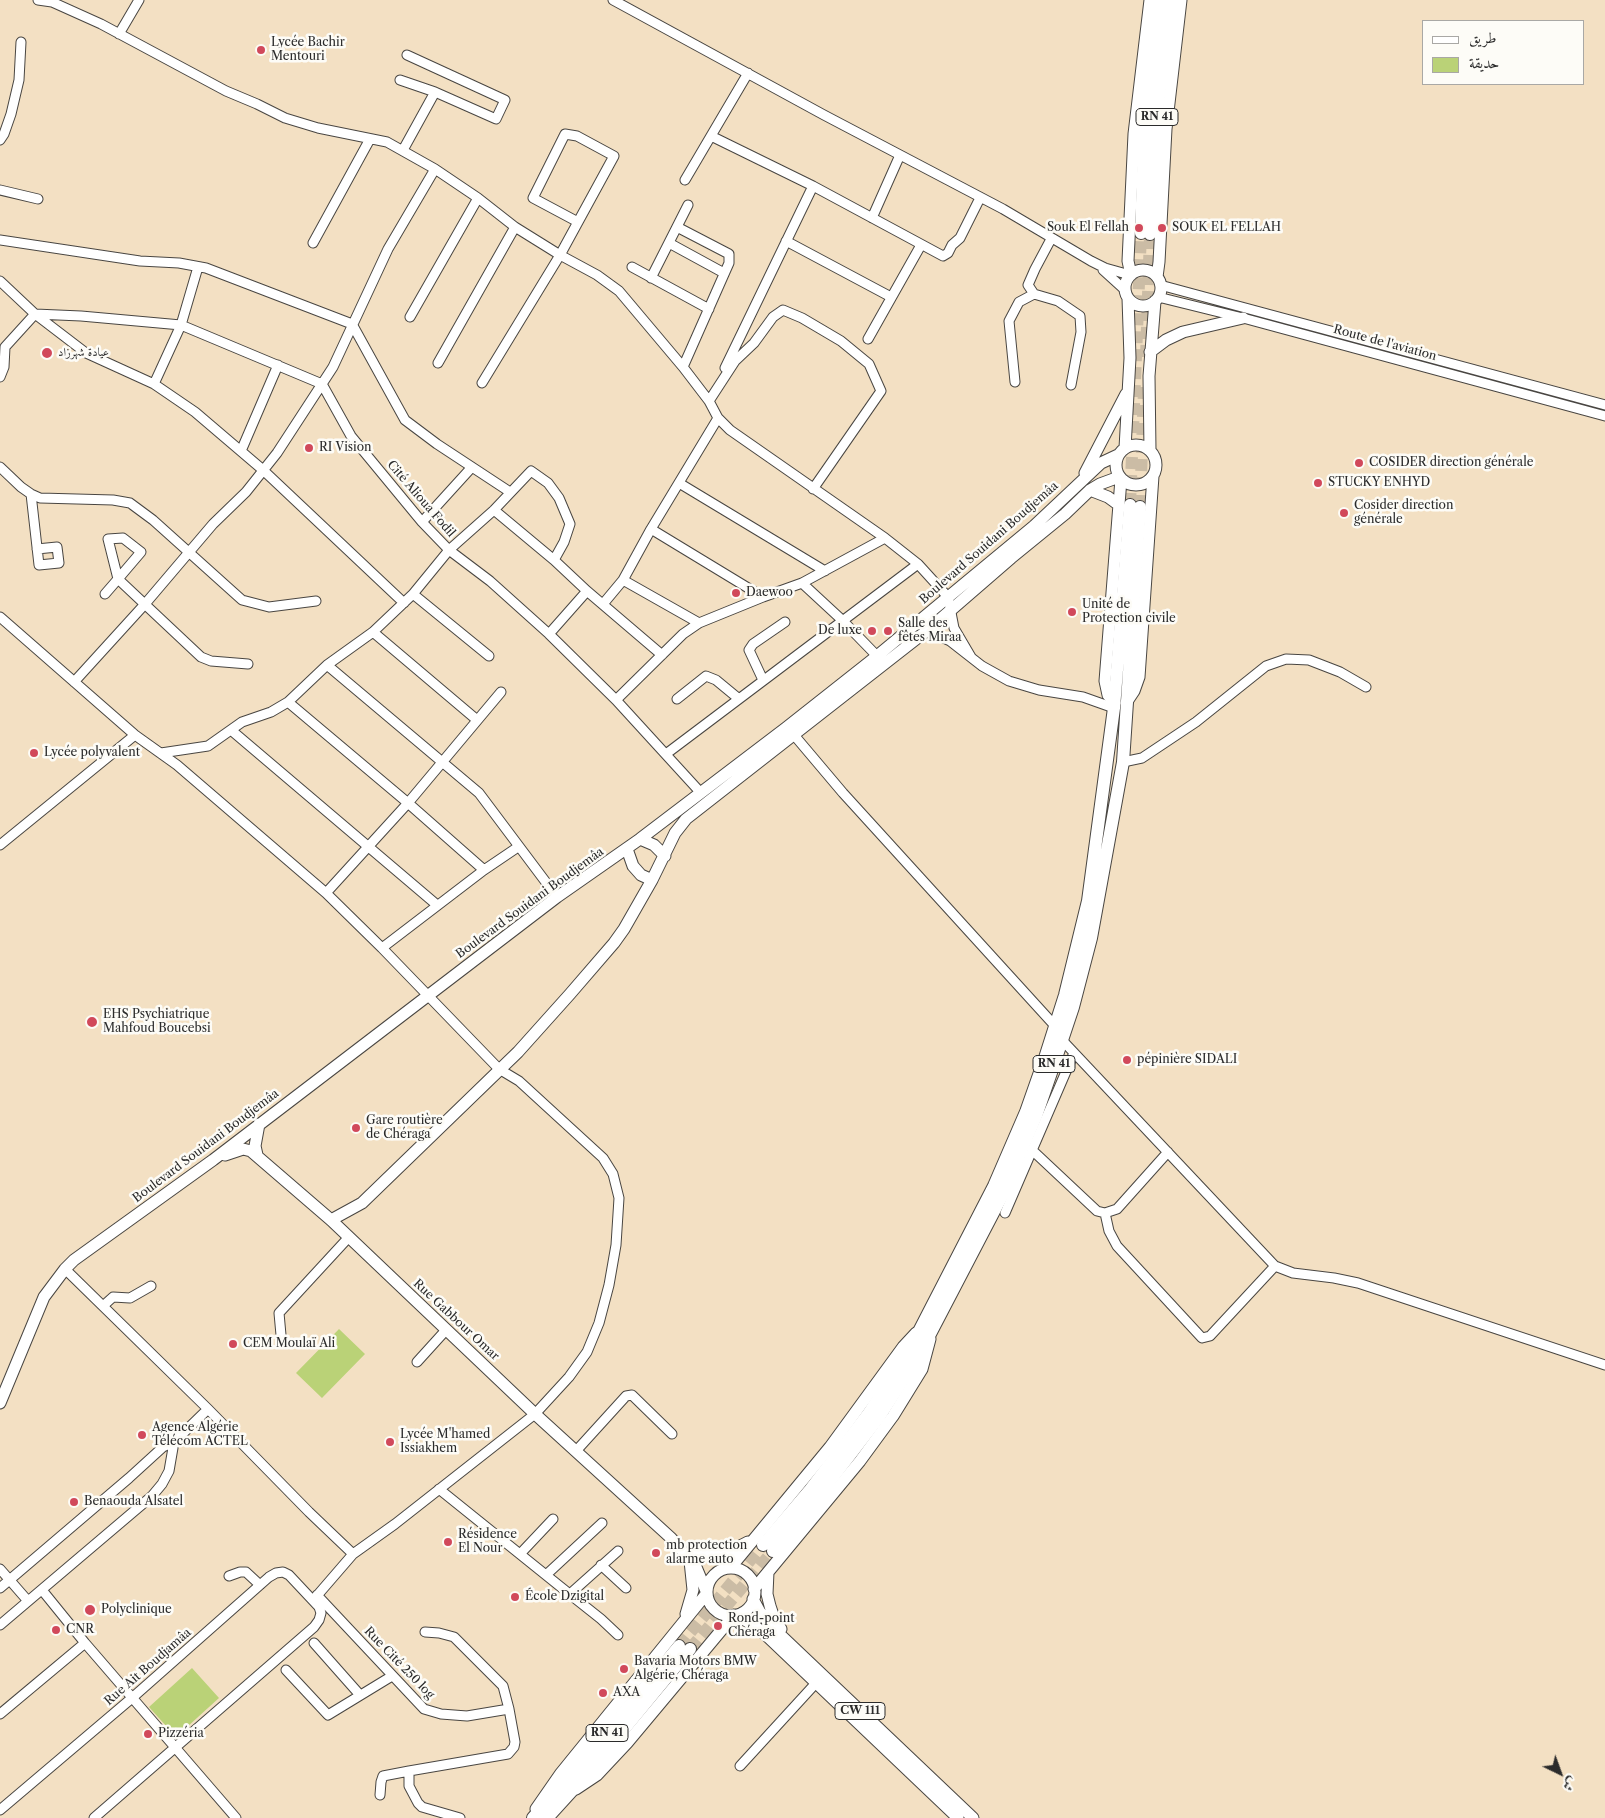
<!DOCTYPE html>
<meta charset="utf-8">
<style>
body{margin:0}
#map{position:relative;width:1605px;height:1818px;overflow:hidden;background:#f3e0c3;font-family:"Libre Caslon Text",Amiri,serif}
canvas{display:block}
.legend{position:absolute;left:1422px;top:20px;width:162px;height:65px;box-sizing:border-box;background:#fdfcf7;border:1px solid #a9a8a5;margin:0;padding:6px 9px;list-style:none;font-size:15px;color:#2b2b2b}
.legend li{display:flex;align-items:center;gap:10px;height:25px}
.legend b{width:25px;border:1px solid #a9a8a5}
.north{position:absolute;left:1535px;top:1748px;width:50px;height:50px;-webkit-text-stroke:4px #fdfcf7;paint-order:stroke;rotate:138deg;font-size:14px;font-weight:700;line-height:20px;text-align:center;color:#2b2b2b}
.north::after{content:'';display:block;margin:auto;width:18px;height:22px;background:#2b2b2b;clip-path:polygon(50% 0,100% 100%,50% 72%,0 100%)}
</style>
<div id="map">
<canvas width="1605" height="1818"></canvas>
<ul class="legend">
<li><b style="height:6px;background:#fff"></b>طريق</li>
<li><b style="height:14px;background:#bad277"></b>حديقة</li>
</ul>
<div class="north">ش</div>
</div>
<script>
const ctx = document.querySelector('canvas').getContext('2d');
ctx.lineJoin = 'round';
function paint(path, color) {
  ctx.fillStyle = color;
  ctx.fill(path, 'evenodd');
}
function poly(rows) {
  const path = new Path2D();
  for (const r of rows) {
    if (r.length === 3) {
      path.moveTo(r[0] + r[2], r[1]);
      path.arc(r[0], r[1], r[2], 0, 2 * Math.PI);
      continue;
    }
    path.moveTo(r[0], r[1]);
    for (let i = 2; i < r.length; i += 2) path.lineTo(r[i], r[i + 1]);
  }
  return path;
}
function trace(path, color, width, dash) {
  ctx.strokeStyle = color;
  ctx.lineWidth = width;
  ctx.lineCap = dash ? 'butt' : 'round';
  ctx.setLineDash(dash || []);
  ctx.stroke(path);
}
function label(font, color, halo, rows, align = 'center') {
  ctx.font = font + ' "Libre Caslon Text",Amiri,serif';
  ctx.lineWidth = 5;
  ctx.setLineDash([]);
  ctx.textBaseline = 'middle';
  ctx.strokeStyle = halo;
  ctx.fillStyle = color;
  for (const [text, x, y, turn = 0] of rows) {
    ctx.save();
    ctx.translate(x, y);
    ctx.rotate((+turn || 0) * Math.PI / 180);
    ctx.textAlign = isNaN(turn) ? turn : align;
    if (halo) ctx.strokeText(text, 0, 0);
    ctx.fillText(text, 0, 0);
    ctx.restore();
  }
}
paint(poly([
 [339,1329,365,1354,322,1398,296,1373],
 [192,1668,219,1698,176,1737,149,1707]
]), '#bad277');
trace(poly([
 [1146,357,1150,234],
 [1130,505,1141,233],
 [1140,507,1144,387],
 [679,1646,763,1545],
 [690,1649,773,1551]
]), '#cbbca5', 12, [12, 6]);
const minor = poly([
 [38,0,52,2,101,24,226,91,257,104,285,118,318,128,387,142,435,169,478,198,515,227,560,255,597,275,619,291,683,367,709,401,718,418,730,430,885,538,918,564,948,597,954,628,971,657],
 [613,0,824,115,1003,209,1091,261,1105,268,1130,275],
 [119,34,139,0],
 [400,80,435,92,496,119,505,100,407,55],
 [711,136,813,186,943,256,948,253,952,245,960,238,980,198],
 [0,140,4,134,11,114,19,80,21,42],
 [403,150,435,92],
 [685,180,748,73],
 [0,190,38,199],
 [872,218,900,155],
 [677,227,729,254,729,263,683,367],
 [1051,239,1035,269,1028,285,1034,294,1058,301,1080,316,1081,332,1071,385],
 [0,240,140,261,179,263,206,268,352,324,405,420,437,444,510,492],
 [786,241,891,297],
 [313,243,370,139],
 [669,243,724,273],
 [632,267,709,309],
 [1103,270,1125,290],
 [651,278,688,205],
 [0,281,35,314,86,353,154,384,195,412,263,470,404,603],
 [1160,285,1605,405],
 [1158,297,1243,318,1605,416],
 [410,317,478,198],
 [868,339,921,245],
 [438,363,515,227],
 [725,368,813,186],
 [0,377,4,367,5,347,35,314,81,316,181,325,322,384,351,436,422,522,449,550,490,581,549,634,616,700,701,793],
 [1015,382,1009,321,1019,302,1034,294],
 [482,383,560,255,614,156,577,136,565,134,533,198,578,222],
 [154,384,181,325,198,267],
 [709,401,735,361,754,343,773,317,783,310,802,318,841,341,869,364,881,391,813,489],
 [241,451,278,365],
 [0,467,21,487,31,494,40,498,113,500,130,503,153,520,242,600,269,607,316,601],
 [679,483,825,571],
 [31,494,39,565,59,563,57,547,37,549],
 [494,510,554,560,587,591,662,655],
 [422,522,472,467],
 [651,529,763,597],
 [623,580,699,623],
 [802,583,842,620,877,656],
 [105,594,118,579,141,552,123,538,108,539,118,579,201,657,211,661,248,664],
 [413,594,489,656],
 [603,604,623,580,651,529,718,418],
 [0,617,135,735,177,765,326,893,382,948,499,1069,519,1081,603,1158,613,1174,619,1198,616,1245,609,1285,599,1323,587,1352,569,1377,535,1414,395,1524,353,1554,309,1512,208,1409,65,1269],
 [926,625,935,634,950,641,982,666,1009,681,1039,690,1083,697,1114,708],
 [373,632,477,720],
 [549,634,587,591],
 [327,665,479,793,557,897],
 [763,680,749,650,753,644,785,622],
 [74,682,145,604,213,524,246,492,277,453,333,367,388,249,435,169],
 [677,699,706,676,716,680,739,699],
 [616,700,683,634,699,623,763,597,802,583,885,538],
 [288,702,408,803,484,870],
 [231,730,437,905],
 [794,735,843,793,1056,1027],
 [161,753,208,746,242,722,271,712,288,702,327,665,373,632,413,594,449,550,494,510,531,471,548,483,559,498,570,524,564,542,554,560],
 [666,754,918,564],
 [1123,762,1142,758,1196,722,1266,666,1286,659,1309,660,1340,672,1366,687],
 [0,845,135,735],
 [326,893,408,803,501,692],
 [382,948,484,870,518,847],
 [1062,1040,1275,1266,1293,1273,1334,1278,1358,1283,1605,1365],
 [1032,1150,1097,1211,1105,1213,1117,1209,1168,1152],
 [1005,1213,1074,1053],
 [1105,1213,1109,1231,1117,1246,1202,1338,1210,1336,1275,1266],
 [103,1306,113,1297,130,1298,151,1286],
 [281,1335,279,1313,349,1237],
 [417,1362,446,1330],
 [576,1451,626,1396,632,1395,672,1434],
 [439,1489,567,1592,571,1593,618,1551],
 [520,1554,553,1519],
 [601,1565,626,1588],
 [0,1569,28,1601],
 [546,1575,602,1523],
 [229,1576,240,1572,246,1572,260,1585],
 [0,1588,129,1478,163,1447,174,1442],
 [42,1590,85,1643,236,1818],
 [567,1592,601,1619,618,1635],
 [317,1595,424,1709,441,1714,467,1716,509,1709,515,1742,514,1747,508,1754,409,1771,409,1786,418,1803,422,1807,460,1818],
 [315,1598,353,1554],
 [0,1625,152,1496,162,1484,169,1471,174,1442,208,1409],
 [425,1632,439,1633,454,1637,503,1686,509,1709],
 [314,1643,360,1695],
 [286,1670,328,1715,392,1676],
 [0,1714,85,1643],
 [740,1766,816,1683],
 [380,1795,381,1782,383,1776,409,1771],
 [0,1810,132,1698,269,1577,276,1573,283,1572,289,1575,319,1607,321,1613,319,1620,314,1627,94,1818]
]);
const major = poly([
 [1143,288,18],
 [1131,275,1128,261,1134,134,1150,0],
 [1157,277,1159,262,1166,129,1181,0],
 [1150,352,1166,340,1183,332,1243,318],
 [1136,465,20],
 [1125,448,1130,358,1128,298],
 [1150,450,1149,376,1155,301],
 [1085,473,1126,394],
 [1090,490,1108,497,1119,505],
 [1114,703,1108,695,1105,681,1121,479],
 [1126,703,1134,691,1139,677,1153,476],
 [640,839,654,845,665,856],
 [627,849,633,866,641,875,652,880],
 [225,1155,243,1149,251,1151,331,1220,535,1414,671,1538,696,1567,706,1591],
 [257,1155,255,1146,259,1124],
 [331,1220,362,1203,518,1052,570,994,614,943,624,929,652,880,675,833,686,819,929,629,1011,558,1065,514,1090,490,1100,484,1119,477],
 [0,1403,44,1297,65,1269,74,1260,213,1160,557,897,640,839,786,728,877,656,1034,526,1101,463,1118,455],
 [694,1556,723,1555,748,1542],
 [731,1567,830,1447,903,1347,916,1333],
 [731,1592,24],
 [768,1572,767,1594,770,1606,774,1618,781,1629],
 [754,1589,860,1461,893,1416,922,1369,930,1339],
 [753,1599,760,1612,773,1628,973,1818],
 [686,1614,693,1590,690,1561],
 [737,1615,756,1627,767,1636,958,1818],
 [576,1789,597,1775,627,1743,734,1615],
 [536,1809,561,1773,707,1593]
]);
const highway = poly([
 [1141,233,1145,114,1160,0],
 [1150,234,1157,113,1171,0],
 [763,1545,810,1490,869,1413,910,1349,994,1186,1026,1112,1045,1058,1065,995,1088,901,1114,708,1130,505],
 [773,1551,819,1495,879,1417,919,1355,1005,1190,1036,1116,1055,1061,1073,1007,1091,938,1123,762,1140,507],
 [533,1818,578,1767,679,1646],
 [547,1818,588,1773,690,1649]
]);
trace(minor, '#494642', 11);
trace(major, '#494642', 13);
trace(highway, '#494642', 14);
trace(minor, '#fff', 9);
trace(major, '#fff', 11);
trace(highway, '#fff', 12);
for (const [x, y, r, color] of [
 [261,50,5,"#d1495b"],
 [1139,228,5,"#d1495b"],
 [1162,228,5,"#d1495b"],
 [47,353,6,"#d1495b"],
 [309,448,5,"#d1495b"],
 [1359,463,5,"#d1495b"],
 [1318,483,5,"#d1495b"],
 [1344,513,5,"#d1495b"],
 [736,593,5,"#d1495b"],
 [1072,612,5,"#d1495b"],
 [872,631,5,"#d1495b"],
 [888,631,5,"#d1495b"],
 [34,753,5,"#d1495b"],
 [92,1022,6,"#d1495b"],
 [1127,1060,5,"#d1495b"],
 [356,1128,5,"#d1495b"],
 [233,1344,5,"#d1495b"],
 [142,1435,5,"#d1495b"],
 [390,1442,5,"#d1495b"],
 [74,1502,5,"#d1495b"],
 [448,1542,5,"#d1495b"],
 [656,1553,5,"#d1495b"],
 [515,1597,5,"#d1495b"],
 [90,1610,6,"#d1495b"],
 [718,1626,5,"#d1495b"],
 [56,1630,5,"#d1495b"],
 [624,1669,5,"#d1495b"],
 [603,1693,5,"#d1495b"],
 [148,1734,5,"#d1495b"]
]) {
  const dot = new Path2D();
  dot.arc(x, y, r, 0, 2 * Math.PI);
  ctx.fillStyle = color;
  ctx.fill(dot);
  trace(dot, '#fdfcf7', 2);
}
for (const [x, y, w] of [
 [1157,117,42],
 [1054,1064,42],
 [860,1711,50],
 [607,1733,42]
]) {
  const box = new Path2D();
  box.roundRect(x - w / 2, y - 8.5, w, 17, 4);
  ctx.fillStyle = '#fdfcf7';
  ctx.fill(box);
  trace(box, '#2b2b2b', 1);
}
label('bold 11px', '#2b2b2b', null, [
 ["RN 41",1157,117],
 ["RN 41",1054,1064],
 ["CW 111",860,1711],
 ["RN 41",607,1733]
]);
label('12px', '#2b2b2b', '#fdfcf7', [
 ["Lycée Bachir",271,43],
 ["Mentouri",271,57],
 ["Souk El Fellah",1129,228,"right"],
 ["SOUK EL FELLAH",1172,228],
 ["عيادة شهرزاد",58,353],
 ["RI Vision",319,448],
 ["COSIDER direction générale",1369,463],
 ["STUCKY ENHYD",1328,483],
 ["Cosider direction",1354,506],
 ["générale",1354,520],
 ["Daewoo",746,593],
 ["Unité de",1082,605],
 ["Protection civile",1082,619],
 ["Salle des",898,624],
 ["fêtes Miraa",898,638],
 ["De luxe",862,631,"right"],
 ["Lycée polyvalent",44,753],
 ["EHS Psychiatrique",103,1015],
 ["Mahfoud Boucebsi",103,1029],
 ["pépinière SIDALI",1137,1060],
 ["Gare routière",366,1121],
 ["de Chéraga",366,1135],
 ["CEM Moulaï Ali",243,1344],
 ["Agence Algérie",152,1428],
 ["Télécom ACTEL",152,1442],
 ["Lycée M'hamed",400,1435],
 ["Issiakhem",400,1449],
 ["Benaouda Alsatel",84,1502],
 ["Résidence",458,1535],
 ["El Nour",458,1549],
 ["mb protection",666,1546],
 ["alarme auto",666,1560],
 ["École Dzigital",525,1597],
 ["Polyclinique",101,1610],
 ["Rond-point",728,1619],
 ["Chéraga",728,1633],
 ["CNR",66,1630],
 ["Bavaria Motors BMW",634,1662],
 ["Algérie, Chéraga",634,1676],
 ["AXA",613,1693],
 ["Pizzéria",158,1734]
], 'left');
label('12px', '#2b2b2b', '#fdfcf7', [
 ["Route de l'aviation",1385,343,15],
 ["Cité Alioua Fodil",421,499,49],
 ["Boulevard Souidani Boudjemâa",989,543,-41],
 ["Boulevard Souidani Boudjemâa",530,903,-36],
 ["Boulevard Souidani Boudjemâa",206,1146,-37],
 ["Rue Gabbour Omar",456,1320,43],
 ["Rue Cité 250 log",399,1663,46],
 ["Rue Ait Boudjamâa",148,1667,-41]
]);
</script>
